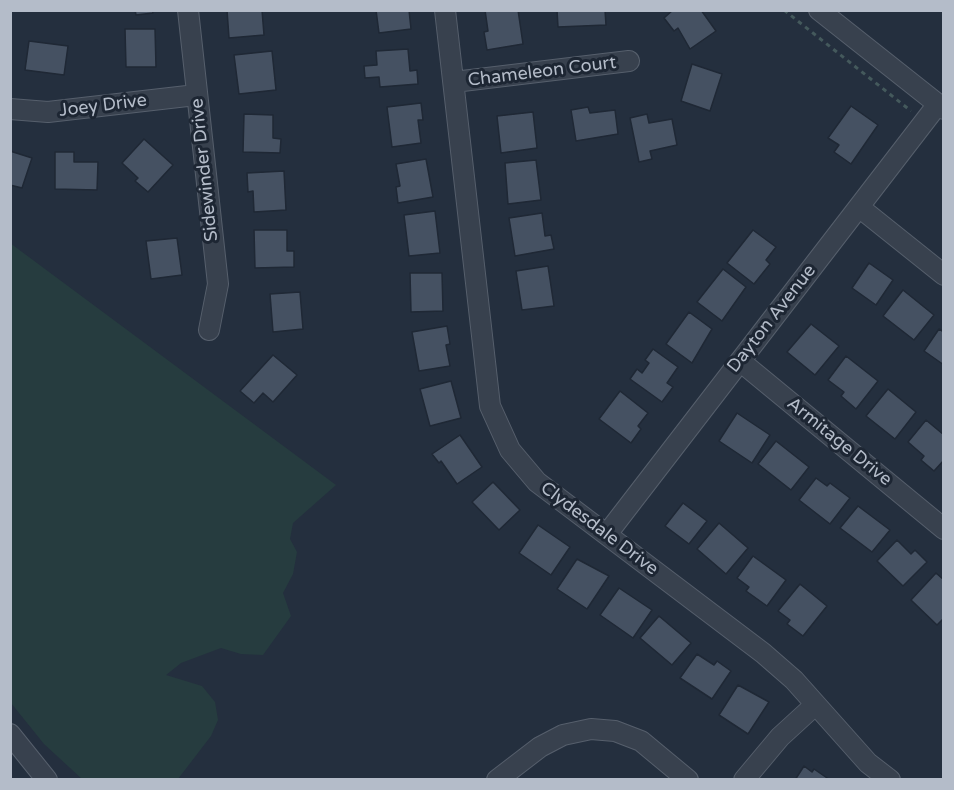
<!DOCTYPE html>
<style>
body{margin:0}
#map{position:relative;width:954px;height:790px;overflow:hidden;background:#242f3e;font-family:"Varela Round",sans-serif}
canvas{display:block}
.frame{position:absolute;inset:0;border:12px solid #b4bcc9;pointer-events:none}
</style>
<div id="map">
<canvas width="954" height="790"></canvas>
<div class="frame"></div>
</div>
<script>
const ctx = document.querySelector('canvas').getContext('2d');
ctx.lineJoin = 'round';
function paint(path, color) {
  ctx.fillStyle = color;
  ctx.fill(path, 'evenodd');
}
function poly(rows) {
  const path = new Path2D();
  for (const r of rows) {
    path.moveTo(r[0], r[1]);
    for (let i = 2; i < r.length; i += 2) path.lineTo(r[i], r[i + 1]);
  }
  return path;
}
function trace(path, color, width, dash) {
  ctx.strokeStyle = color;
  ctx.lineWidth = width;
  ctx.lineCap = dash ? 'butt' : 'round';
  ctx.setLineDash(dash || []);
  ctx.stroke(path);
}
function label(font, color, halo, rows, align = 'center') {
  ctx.font = font + ' "Varela Round",sans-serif';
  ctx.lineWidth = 6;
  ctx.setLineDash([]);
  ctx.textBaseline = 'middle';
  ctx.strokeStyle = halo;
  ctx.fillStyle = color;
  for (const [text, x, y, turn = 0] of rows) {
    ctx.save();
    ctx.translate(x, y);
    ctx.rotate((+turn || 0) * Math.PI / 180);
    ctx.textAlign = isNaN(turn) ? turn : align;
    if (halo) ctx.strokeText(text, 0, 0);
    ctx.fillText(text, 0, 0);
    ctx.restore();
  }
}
paint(poly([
 [10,243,336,485,293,523,290,539,297,552,293,574,283,593,291,616,263,655,241,654,221,648,181,663,166,675,202,686,215,702,218,720,211,736,178,779,82,779,44,744,11,703]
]), '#263c3f');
const building = poly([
 [135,10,152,10,153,13,136,15,135,10],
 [227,10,262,10,264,35,229,38,227,10],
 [376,10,409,10,411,29,379,33,376,10],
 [485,10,518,10,523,44,487,50,484,32,488,31,485,10],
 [557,10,605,10,606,25,558,27,557,10],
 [673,10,701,10,716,31,690,49,678,28,674,31,664,18,673,10],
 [125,29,155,29,156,67,126,67,125,29],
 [29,41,68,46,64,75,25,70,29,41],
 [408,49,410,71,417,70,418,84,380,87,379,77,365,78,364,66,377,65,376,51,408,49],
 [272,51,276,90,239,94,234,55,272,51],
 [692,64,722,74,710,111,681,101,692,64],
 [421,103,423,120,418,120,421,143,392,147,387,107,421,103],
 [851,106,878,125,851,164,834,152,839,145,828,138,851,106],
 [588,107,590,113,615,110,618,134,576,141,571,110,588,107],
 [533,112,537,148,501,153,497,116,533,112],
 [244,114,273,115,273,138,281,139,280,153,243,152,244,114],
 [647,114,649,123,672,119,677,145,650,151,652,159,639,162,630,118,647,114],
 [144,139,173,165,148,192,135,181,138,178,122,163,144,139],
 [10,151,32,158,22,188,10,185,10,151],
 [55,152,74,152,74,162,98,162,97,190,55,189,55,152],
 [426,159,433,197,398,203,396,187,400,186,396,164,426,159],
 [536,160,541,200,508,204,505,163,536,160],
 [284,171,286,210,254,212,253,191,248,192,247,173,284,171],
 [435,211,440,253,409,256,404,215,435,211],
 [542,213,545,236,551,235,554,249,515,256,509,218,542,213],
 [254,230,287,230,287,251,294,251,294,267,255,268,254,230],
 [753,230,776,247,766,260,770,264,754,284,727,263,753,230],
 [177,238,182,275,151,279,146,241,177,238],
 [869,263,893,280,876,305,852,288,869,263],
 [548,266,554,306,522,310,516,271,548,266],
 [723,269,746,287,722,321,697,302,723,269],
 [410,273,442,273,443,311,411,312,410,273],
 [903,290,934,315,914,340,883,316,903,290],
 [300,292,303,329,273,332,270,294,300,292],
 [689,312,712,329,692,363,666,344,689,312],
 [811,324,839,346,815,375,787,352,811,324],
 [447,326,450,344,446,345,450,366,419,371,412,332,447,326],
 [939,329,944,332,944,365,924,351,939,329],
 [653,349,678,367,667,383,673,387,662,402,630,379,637,369,642,373,649,363,645,360,653,349],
 [273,355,297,375,273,402,263,393,254,403,240,391,273,355],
 [846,356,878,381,856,409,841,396,844,392,828,380,846,356],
 [451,381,461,418,430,426,420,389,451,381],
 [888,389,916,412,895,439,866,416,888,389],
 [620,391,648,413,638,426,641,429,631,443,599,419,620,391],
 [737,413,770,435,752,463,719,441,737,413],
 [926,420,944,435,944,460,934,471,921,460,924,456,908,442,926,420],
 [460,435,482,467,457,484,441,461,439,463,432,454,460,435],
 [776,441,809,467,791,490,758,464,776,441],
 [816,478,827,486,830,483,850,498,830,524,799,500,816,478],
 [493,482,520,510,499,530,472,502,493,482],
 [683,503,707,521,689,544,665,526,683,503],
 [858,506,890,530,872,552,840,528,858,506],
 [719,523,748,548,726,574,697,549,719,523],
 [538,525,570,547,551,575,519,553,538,525],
 [897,540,911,554,915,550,927,562,903,586,877,561,897,540],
 [753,556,786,580,767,606,746,591,749,587,737,578,753,556],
 [577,559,609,576,587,609,557,589,577,559],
 [936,573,944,580,944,618,937,625,911,600,936,573],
 [800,584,827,606,803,636,787,624,790,620,778,611,800,584],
 [619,588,652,610,633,638,600,615,619,588],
 [659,616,691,643,672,665,640,638,659,616],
 [697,654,714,665,717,661,731,671,712,699,680,678,697,654],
 [738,685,769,702,748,734,719,715,738,685],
 [804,766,812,772,814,769,830,780,795,780,804,766]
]);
paint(building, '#455162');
trace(building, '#1f2835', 1.5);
const minor = poly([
 [188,10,218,284,209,330],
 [445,10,490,406,510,450,537,482,763,653,794,680,868,763,890,780],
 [819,10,944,109],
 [454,82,629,61],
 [10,109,48,112,196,95],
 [859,207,944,275],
 [740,361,944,529],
 [607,534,938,104],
 [10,734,47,780],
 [497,780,540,747,563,735,591,729,615,731,641,741,688,780],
 [744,780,780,737,815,705]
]);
trace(minor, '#565f6c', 22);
trace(poly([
 [784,10,911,111]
]), '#44595c', 3, [4.5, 4.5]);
trace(minor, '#38414e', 20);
label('18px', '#b4bcc9', '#1d2633', [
 ["Chameleon Court",542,72,-7],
 ["Joey Drive",103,106,-7],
 ["Sidewinder Drive",205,170,-96],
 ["Dayton Avenue",772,319,-52],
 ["Armitage Drive",839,442,39],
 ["Clydesdale Drive",599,529,37]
]);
</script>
